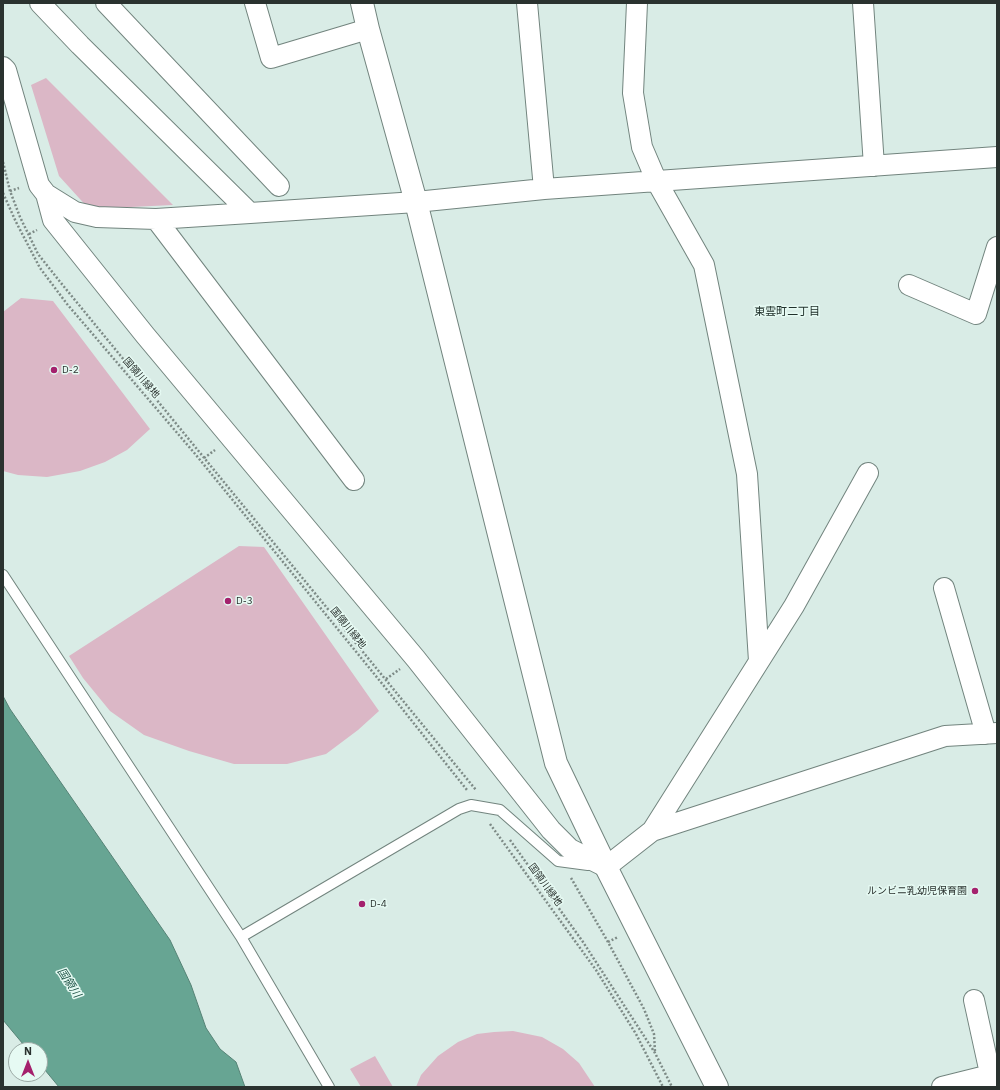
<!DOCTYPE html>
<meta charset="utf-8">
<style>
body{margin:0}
#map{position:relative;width:1000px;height:1090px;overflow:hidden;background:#d9ece6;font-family:"IBM Plex Sans",sans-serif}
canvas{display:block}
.frame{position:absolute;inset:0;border:4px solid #2a322f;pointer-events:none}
.north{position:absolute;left:8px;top:1042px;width:40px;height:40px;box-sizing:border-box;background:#e6faf3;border:1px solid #9baaa5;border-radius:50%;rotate:0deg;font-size:11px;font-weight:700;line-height:16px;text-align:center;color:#2a322f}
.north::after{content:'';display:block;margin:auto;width:14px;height:18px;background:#a4216d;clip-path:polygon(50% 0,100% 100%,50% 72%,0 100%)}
</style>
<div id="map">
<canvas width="1000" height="1090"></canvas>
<div class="frame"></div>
<div class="north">N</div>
</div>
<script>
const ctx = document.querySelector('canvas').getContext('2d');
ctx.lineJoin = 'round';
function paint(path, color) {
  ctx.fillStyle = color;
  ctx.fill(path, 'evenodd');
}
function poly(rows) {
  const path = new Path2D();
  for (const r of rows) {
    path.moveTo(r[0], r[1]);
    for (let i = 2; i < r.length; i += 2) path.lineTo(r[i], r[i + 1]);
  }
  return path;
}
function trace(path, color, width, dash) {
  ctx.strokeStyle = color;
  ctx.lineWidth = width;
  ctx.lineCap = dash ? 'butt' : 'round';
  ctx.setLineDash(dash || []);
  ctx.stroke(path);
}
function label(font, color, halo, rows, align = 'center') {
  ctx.font = font + ' "IBM Plex Sans","Noto Sans JP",sans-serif';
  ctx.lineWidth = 3;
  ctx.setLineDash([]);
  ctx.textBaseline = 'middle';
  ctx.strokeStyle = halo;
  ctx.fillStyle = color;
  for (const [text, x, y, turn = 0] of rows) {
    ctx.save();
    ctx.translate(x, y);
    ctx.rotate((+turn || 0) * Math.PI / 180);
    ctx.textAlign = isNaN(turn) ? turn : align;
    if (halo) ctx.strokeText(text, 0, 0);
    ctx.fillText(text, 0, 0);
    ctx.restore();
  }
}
paint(poly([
 [46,78,173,205,89,209,59,176,31,85],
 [21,298,53,301,150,429,127,450,105,462,80,471,47,477,18,475,3,471,3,312],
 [239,546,264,547,379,711,358,730,326,754,287,764,234,764,189,751,144,735,110,711,83,678,69,656],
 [513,1031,542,1037,563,1049,579,1063,595,1087,416,1087,421,1075,438,1056,458,1042,477,1034,494,1032],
 [375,1056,393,1087,361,1087,350,1069]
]), '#dbb7c6');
const water = poly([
 [3,696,10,709,170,940,191,985,206,1028,220,1049,236,1062,245,1087,59,1087,40,1064,40,1050,28,1050,3,1020,3,696]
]);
paint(water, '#67a593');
trace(water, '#558275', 1);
const service = poly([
 [3,575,241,937,459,809,471,805,500,810,558,861,588,865],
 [241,937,329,1087]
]);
const minor = poly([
 [40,3,80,45,250,213,416,202,544,189,997,157],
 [106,3,279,186],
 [255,3,271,58,368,29],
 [527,3,544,189],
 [637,3,633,93,642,147,657,182,704,265,747,474,759,661],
 [863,3,874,166],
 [3,67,6,70,39,185,46,194,53,220,145,335,416,659,551,830,570,849,606,867,652,831,945,736,997,733],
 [46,194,75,212,97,217,156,219,250,213],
 [156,219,354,480],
 [909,285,976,314,997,247],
 [944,588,986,734],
 [652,831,794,606,868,473],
 [974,1000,993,1087],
 [942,1087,990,1075]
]);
const tertiary = poly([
 [362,3,368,29,416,202,556,763,606,867,717,1087]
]);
trace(service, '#72847e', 12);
trace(minor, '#72847e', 22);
trace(tertiary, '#72847e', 24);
trace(poly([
 [3,162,10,191,20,217,38,254,61,283,476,790],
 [10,191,19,188],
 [3,193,16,222,40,268,67,304,196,455,384,686,467,790],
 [29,234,37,230],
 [204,458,215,450],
 [386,679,400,669],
 [490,824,596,970,636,1034,663,1087],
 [510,840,583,942,655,1053,672,1087],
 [571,878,608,942,644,1009,654,1034,655,1052],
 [608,942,618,937]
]), '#7d8a86', 2.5, [2, 2]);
trace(service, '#fff', 10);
trace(minor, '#fff', 20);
trace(tertiary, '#fff', 22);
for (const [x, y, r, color] of [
 [54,370,4,"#a4216d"],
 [228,601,4,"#a4216d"],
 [975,891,4,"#a4216d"],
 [362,904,4,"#a4216d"]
]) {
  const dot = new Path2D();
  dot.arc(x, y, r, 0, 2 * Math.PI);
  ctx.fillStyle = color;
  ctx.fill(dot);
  trace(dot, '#e6faf3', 1.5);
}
label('10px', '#2a322f', '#e6faf3', [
 ["D-2",62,370],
 ["D-3",236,601],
 ["ルンビニ乳幼児保育園",967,891,"right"],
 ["D-4",370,904]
], 'left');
label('10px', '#2a322f', '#e6faf3', [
 ["国領川緑地",141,378,49],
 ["国領川緑地",348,628,51],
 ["国領川緑地",545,885,54]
]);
label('11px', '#20302b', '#e6faf3', [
 ["東雲町二丁目",787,312]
]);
label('italic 11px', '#1d5245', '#e6faf3', [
 ["国領川",69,983,57]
]);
</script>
